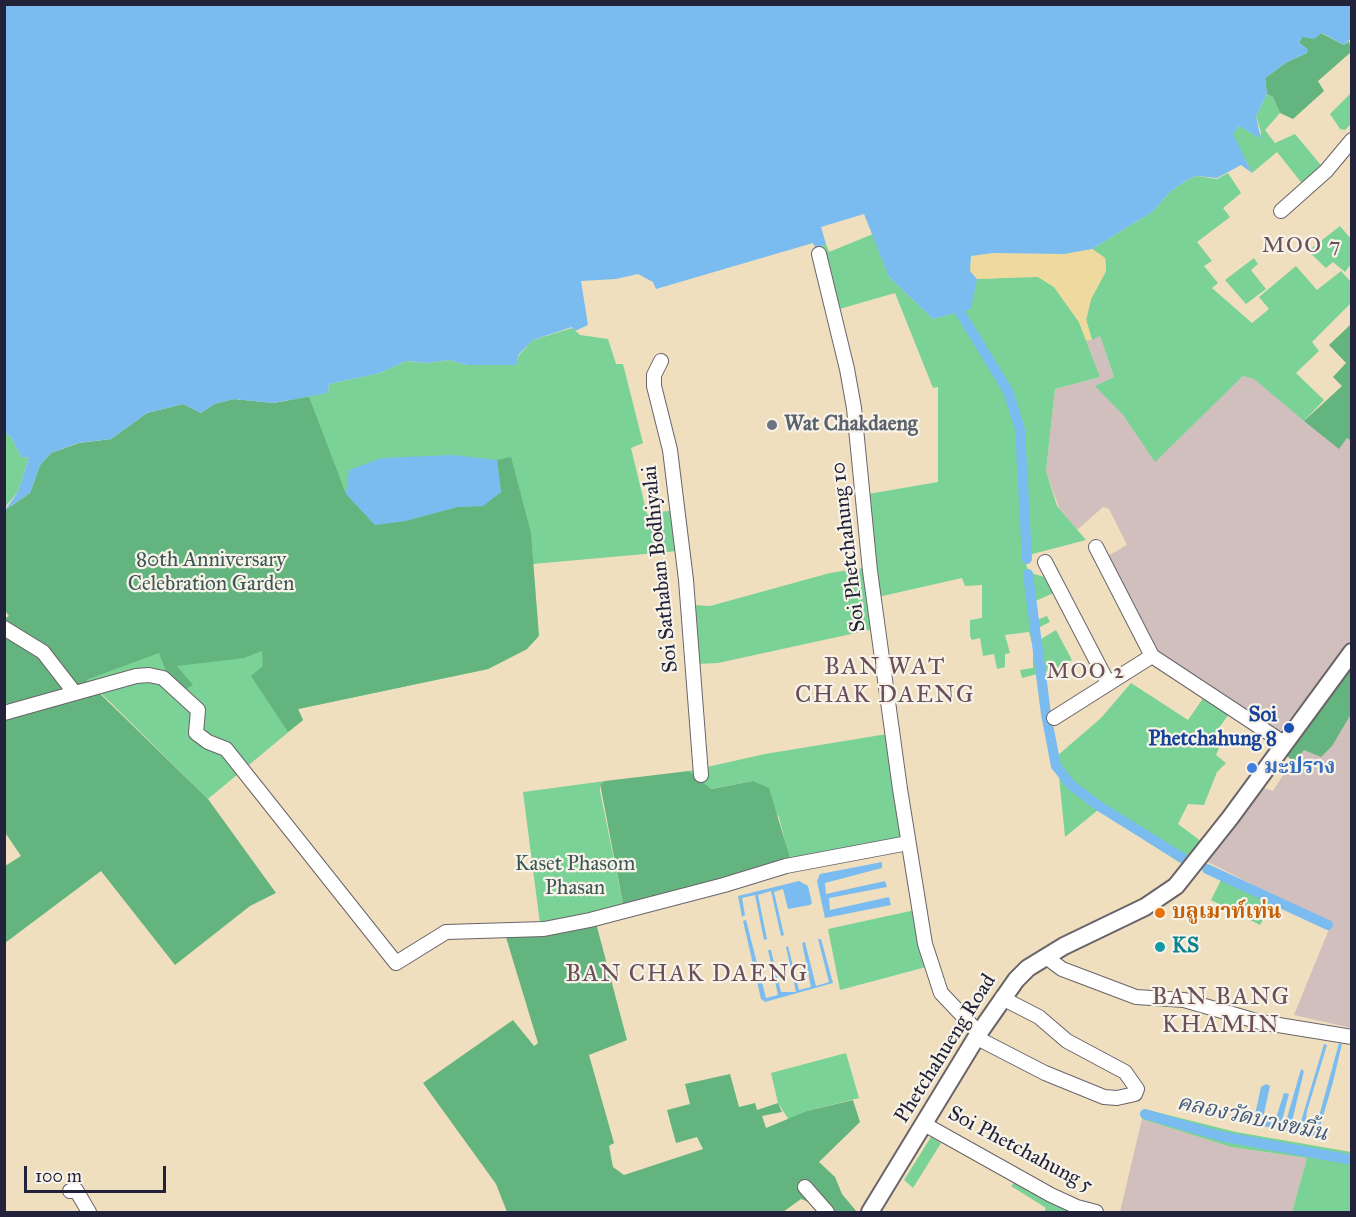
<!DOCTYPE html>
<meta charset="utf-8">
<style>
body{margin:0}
#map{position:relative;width:1356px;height:1217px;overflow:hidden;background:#f0dfbf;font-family:"IM FELL Great Primer",serif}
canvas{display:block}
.frame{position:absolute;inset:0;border:6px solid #22223b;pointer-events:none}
.scale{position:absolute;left:24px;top:1166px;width:142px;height:27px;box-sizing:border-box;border:3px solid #22223b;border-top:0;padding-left:8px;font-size:18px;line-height:21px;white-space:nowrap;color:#22223b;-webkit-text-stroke:4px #f7f3e8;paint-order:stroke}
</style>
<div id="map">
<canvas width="1356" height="1217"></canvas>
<div class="frame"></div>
<div class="scale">100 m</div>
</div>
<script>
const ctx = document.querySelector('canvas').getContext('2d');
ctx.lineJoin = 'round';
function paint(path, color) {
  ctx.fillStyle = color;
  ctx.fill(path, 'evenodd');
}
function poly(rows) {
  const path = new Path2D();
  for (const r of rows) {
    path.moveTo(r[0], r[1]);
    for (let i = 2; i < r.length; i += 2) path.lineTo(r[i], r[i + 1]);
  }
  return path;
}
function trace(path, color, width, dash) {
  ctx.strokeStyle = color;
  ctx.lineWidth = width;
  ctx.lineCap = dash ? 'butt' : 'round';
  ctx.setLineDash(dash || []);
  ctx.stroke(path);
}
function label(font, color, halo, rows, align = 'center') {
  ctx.font = font + ' "IM FELL Great Primer","Noto Serif Thai",serif';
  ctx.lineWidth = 4.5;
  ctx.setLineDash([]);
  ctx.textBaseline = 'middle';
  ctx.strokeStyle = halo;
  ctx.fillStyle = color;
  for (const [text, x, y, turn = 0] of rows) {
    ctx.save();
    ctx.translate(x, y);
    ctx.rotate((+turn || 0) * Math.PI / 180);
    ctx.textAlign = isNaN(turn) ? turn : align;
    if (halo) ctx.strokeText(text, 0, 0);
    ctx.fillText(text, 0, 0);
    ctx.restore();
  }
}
paint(poly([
 [1100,336,1114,377,1096,386,1123,415,1155,461,1243,376,1254,379,1339,448,1347,438,1351,441,1351,640,1279,733,1152,650,1106,557,1127,545,1109,509,1103,507,1077,530,1059,508,1046,471,1055,389,1100,377,1086,340],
 [1351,683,1351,1028,1294,1015,1331,924,1208,862,1261,787,1273,791,1297,753],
 [1142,1119,1231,1147,1307,1158,1292,1212,1120,1212]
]), '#d1bfbd');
paint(poly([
 [1351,93,1351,124,1345,130,1340,129,1330,114],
 [1267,94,1273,97,1280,113,1265,130,1275,143,1295,134,1325,170,1304,186,1277,152,1252,173,1232,134,1239,126,1260,138,1261,132,1256,116],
 [1228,173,1241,193,1223,208,1230,217,1197,242,1212,261,1204,266,1218,283,1212,288,1252,323,1269,309,1259,297,1296,266,1317,290,1341,271,1351,282,1351,303,1312,342,1319,351,1296,373,1324,400,1304,421,1254,379,1243,376,1155,462,1123,415,1095,386,1114,377,1100,336,1092,340,1086,320,1091,299,1106,271,1105,258,1092,249,1152,212,1171,191,1189,179,1196,176,1217,179],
 [1340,226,1351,239,1351,264,1345,272,1333,262,1326,268,1308,251],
 [873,234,889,277,933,319,970,309,977,279,1037,276,1054,287,1079,322,1100,377,1055,389,1046,471,1057,506,1086,540,1025,556,1027,568,1034,574,1048,578,1058,591,1031,603,1034,621,1047,616,1050,622,1036,629,1041,639,1056,630,1072,660,1056,669,1022,678,1020,670,1033,668,1033,647,1029,632,1005,635,1010,653,1005,654,1005,667,997,669,994,654,983,656,980,638,972,640,970,636,970,620,982,618,982,585,965,586,962,578,878,597,868,494,938,482,938,387,933,388,895,293,836,310,816,249,826,244,829,252],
 [1254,258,1258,264,1251,270,1266,289,1246,304,1225,280],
 [572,328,580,335,608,339,616,364,623,364,643,443,631,448,647,514,674,510,678,551,533,564,533,550,527,649,488,669,298,709,303,720,208,799,107,699,44,644,4,510,294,398,328,393,329,384,380,373,406,361,428,363,449,360,467,365,515,365,520,354,533,340],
 [5,433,11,437,22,458,29,457,18,492,5,507],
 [869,567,874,629,718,663,697,664,695,605,710,606,830,573],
 [1131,683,1188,720,1206,694,1232,710,1213,736,1222,742,1216,755,1226,763,1217,772,1204,805,1188,804,1178,824,1202,842,1182,864,1098,810,1065,837,1057,756,1101,718],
 [887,734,903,839,790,862,779,817,753,781,710,789,689,771,765,754],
 [605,781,600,784,600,791,624,909,540,924,523,792],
 [1222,878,1272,904,1260,925,1211,900],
 [915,910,926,967,840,990,828,929],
 [846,1053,859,1098,807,1111,789,1120,778,1103,771,1073],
 [1144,1109,1236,1132,1351,1152,1351,1212,1292,1212,1307,1158,1231,1147,1142,1119],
 [931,1137,941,1143,913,1188,904,1180],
 [1014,1183,1074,1212,1044,1212,1046,1208,1011,1186]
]), '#7bd296');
paint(poly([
 [1321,33,1344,45,1349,41,1351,52,1318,81,1324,91,1293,119,1280,113,1273,97,1267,94,1265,78,1287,62,1307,53,1305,47,1299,43,1302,37],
 [1350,325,1351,441,1347,438,1339,449,1304,421,1342,386,1333,377,1346,363,1329,345],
 [309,397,346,494,375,525,405,521,458,507,483,506,501,492,497,460,511,457,531,533,539,636,527,649,488,669,298,709,303,720,288,732,251,676,263,666,262,651,244,658,177,666,193,685,186,689,167,674,159,653,86,680,208,799,276,893,250,906,175,965,101,871,5,943,5,866,21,856,4,831,4,619,9,616,4,609,5,510,30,493,40,465,51,453,79,443,111,439,147,413,183,404,201,413,214,404,234,399,273,403],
 [1351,665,1351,714,1332,746,1321,757,1304,750,1295,762,1289,758,1286,753],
 [689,771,711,789,753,781,769,788,790,858,740,876,624,909,600,784,605,781],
 [596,923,627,1040,589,1055,614,1143,609,1146,613,1167,624,1175,703,1149,697,1137,676,1143,667,1110,690,1104,685,1084,730,1074,739,1107,755,1103,757,1110,778,1103,782,1112,762,1116,766,1128,807,1111,853,1100,860,1122,819,1162,835,1177,842,1194,857,1212,821,1212,813,1204,801,1199,783,1212,507,1212,496,1184,423,1083,513,1020,534,1046,538,1043,505,934]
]), '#64b47f');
paint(poly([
 [1092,249,1105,258,1106,271,1091,299,1086,319,1092,340,1086,340,1079,322,1054,287,1038,277,977,279,970,271,970,256,993,253,1064,254]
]), '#eeda9e');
paint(poly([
 [5,5,1351,5,1351,38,1344,45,1322,33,1314,39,1302,37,1299,43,1308,49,1307,53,1287,62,1265,78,1267,94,1256,116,1261,139,1239,126,1233,134,1252,173,1241,165,1217,178,1196,176,1189,179,1171,191,1152,212,1092,249,1064,254,993,253,971,256,970,271,977,279,971,309,933,319,889,277,864,214,821,227,826,244,816,249,813,243,656,289,653,282,638,274,616,279,581,281,588,325,575,331,572,327,533,340,519,354,516,365,467,365,449,360,428,363,406,361,380,373,329,384,328,393,273,403,234,399,214,404,201,413,183,404,147,413,111,439,78,443,51,453,40,465,30,493,5,510,18,492,29,457,22,458,11,437,5,433],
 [453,455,497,460,501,492,483,506,458,507,405,521,375,525,346,494,349,470,382,458],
 [882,862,882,868,825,883,826,894,885,881,887,887,829,898,830,910,889,897,891,905,825,918,817,881,820,874],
 [799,881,808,886,812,903,810,905,788,909,783,889,774,892,784,935,781,936,771,891,758,895,767,939,764,940,755,895,742,898,745,915,742,917,738,896],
 [746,920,766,998,778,995,768,950,771,950,781,992,796,992,786,947,788,946,799,990,811,987,802,943,805,942,816,986,829,982,818,939,821,939,833,983,765,1002,761,999,743,921],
 [1339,1043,1342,1044,1333,1082,1317,1137,1253,1124,1261,1087,1266,1084,1270,1086,1263,1118,1275,1121,1284,1093,1289,1094,1281,1124,1285,1125,1301,1069,1304,1071,1291,1126,1299,1128,1324,1044,1327,1045,1307,1111,1305,1129,1309,1133,1315,1131]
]), '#7abcef');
trace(poly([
 [952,299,1008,391,1020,429,1027,559],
 [1028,574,1046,714,1056,766,1071,785,1099,806,1184,859],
 [1207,869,1328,925],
 [1145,1114,1220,1136,1352,1160]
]), '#7abcef', 10);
const minor = poly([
 [1281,211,1326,171,1352,140],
 [819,254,847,369,854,408,870,571,900,789,925,944,941,993,979,1033],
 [661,361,654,375,654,386,670,450,686,580,701,775],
 [1096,547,1152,656,1284,743],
 [1045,562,1108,683],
 [4,628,43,652,74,692],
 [4,713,136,676,149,675,163,678,198,710,196,733,208,742,226,749,396,963,446,932,544,929,590,920,724,885,786,866,908,843],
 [1054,718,1152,656],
 [1046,957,1062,969,1136,997,1184,1000,1260,1022,1352,1037],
 [977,1038,1045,1073,1104,1097,1117,1098,1135,1094,1137,1089,1125,1072,1067,1041,1039,1017,1002,998],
 [924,1124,1051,1195,1077,1207,1096,1212],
 [805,1187,827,1212],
 [70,1191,76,1190,89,1212]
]);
const major = poly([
 [870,1212,979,1033,1016,980,1028,968,1064,946,1145,907,1176,886,1230,818,1352,652]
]);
trace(minor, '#6a6469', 16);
trace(major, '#6a6469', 20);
trace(minor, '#fff', 14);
trace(major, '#fff', 16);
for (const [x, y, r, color] of [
 [772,425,6,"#6b7280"],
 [1289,728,6,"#1a4fb4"],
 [1252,768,6,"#3f7fe0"],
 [1160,913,6,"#e8710a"],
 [1160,947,6,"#0f9aa8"]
]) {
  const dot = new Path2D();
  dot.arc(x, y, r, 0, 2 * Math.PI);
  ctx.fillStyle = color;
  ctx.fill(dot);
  trace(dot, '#f7f3e8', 2);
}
label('bold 21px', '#5b616d', '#f7f3e8', [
 ["Wat Chakdaeng",784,425]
], 'left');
label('21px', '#22223b', '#f7f3e8', [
 ["Soi Phetchahung 10",849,547,-97],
 ["Soi Sathaban Bodhiyalai",661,569,-96],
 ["Phetchahueng Road",946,1049,-58],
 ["Soi Phetchahung 5",1020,1150,28]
]);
label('21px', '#3d5756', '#f7f3e8', [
 ["80th Anniversary",211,561],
 ["Celebration Garden",211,585],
 ["Kaset Phasom",575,865],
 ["Phasan",575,889]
]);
label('bold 21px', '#164399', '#f7f3e8', [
 ["Soi",1277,716],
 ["Phetchahung 8",1277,740]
], 'right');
label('bold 21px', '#366cbe', '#f7f3e8', [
 ["มะปราง",1264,768]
], 'left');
label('bold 21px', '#c56008', '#f7f3e8', [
 ["บลูเมาท์เท่น",1172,913]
], 'left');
label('bold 21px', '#0d838f', '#f7f3e8', [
 ["KS",1172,947]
], 'left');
ctx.letterSpacing = '1.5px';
label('22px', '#6a4e5a', '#f7f3e8', [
 ["MOO 7",1302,247],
 ["MOO 2",1086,673]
]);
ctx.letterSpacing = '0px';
label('italic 22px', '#41587a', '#f7f3e8', [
 ["คลองวัดบางขมิ้น",1252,1119,12]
]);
ctx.letterSpacing = '1.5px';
label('24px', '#6a4e5a', '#f7f3e8', [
 ["BAN WAT",885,668],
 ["CHAK DAENG",885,696],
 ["BAN CHAK DAENG",687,975],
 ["BAN BANG",1221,998],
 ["KHAMIN",1221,1026]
]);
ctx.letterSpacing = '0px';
</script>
